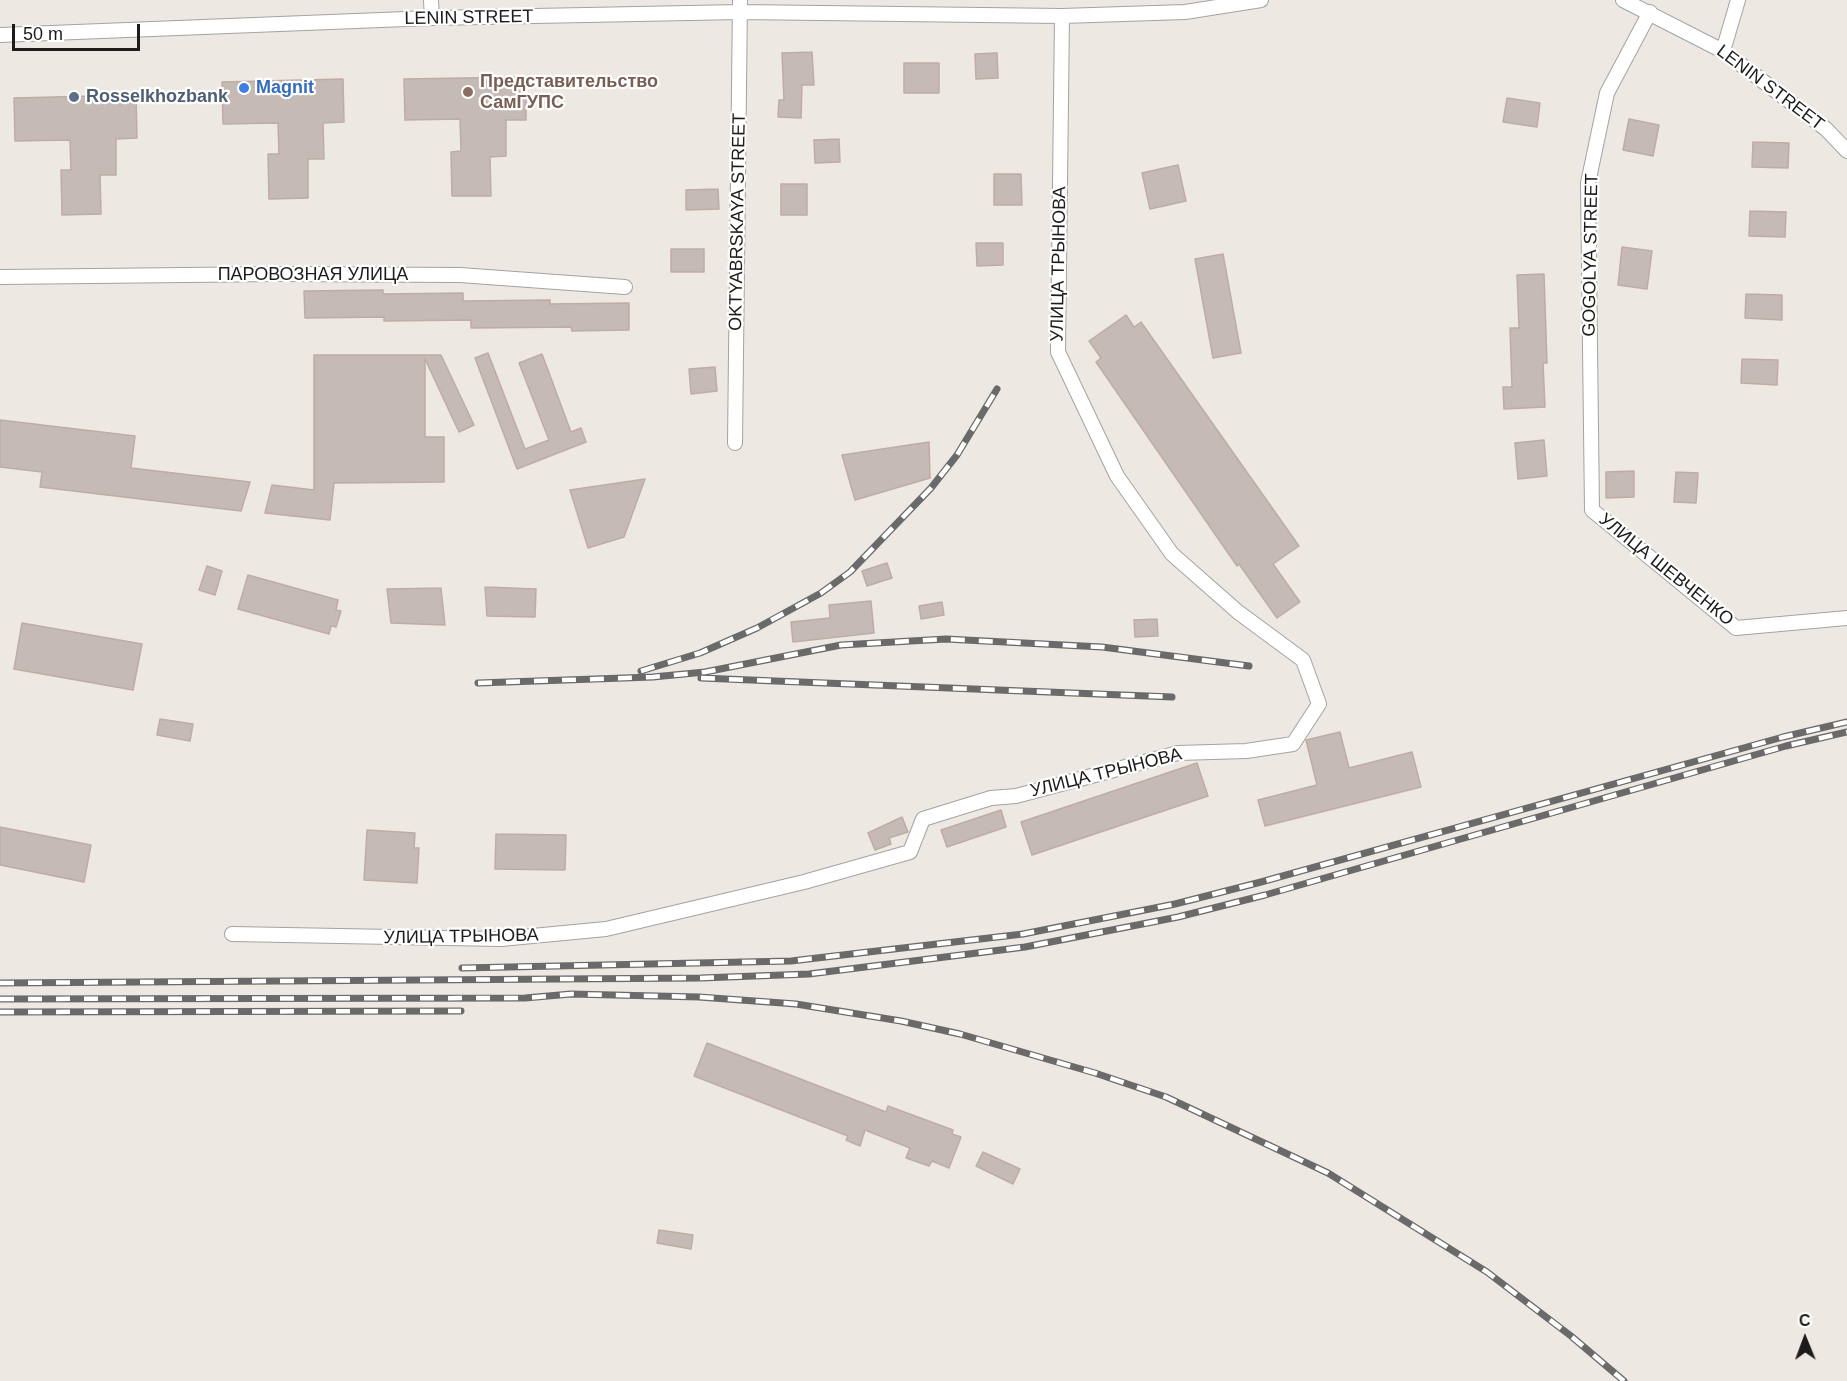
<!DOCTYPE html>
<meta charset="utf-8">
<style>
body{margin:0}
#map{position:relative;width:1847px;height:1381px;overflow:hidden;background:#eee8e2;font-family:Helvetica,sans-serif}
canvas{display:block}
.north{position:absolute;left:1775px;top:1309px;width:60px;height:60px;-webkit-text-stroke:4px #fff;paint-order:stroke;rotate:359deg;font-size:16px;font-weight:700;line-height:24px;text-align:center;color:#1c1c1c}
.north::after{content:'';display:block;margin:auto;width:21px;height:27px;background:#1c1c1c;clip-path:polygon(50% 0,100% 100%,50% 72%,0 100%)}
.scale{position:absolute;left:12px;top:24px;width:128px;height:27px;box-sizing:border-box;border:3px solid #1c1c1c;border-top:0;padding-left:8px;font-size:18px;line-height:21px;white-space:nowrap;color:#1c1c1c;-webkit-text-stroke:4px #fff;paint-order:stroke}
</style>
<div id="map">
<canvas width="1847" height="1381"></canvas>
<div class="north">С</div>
<div class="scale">50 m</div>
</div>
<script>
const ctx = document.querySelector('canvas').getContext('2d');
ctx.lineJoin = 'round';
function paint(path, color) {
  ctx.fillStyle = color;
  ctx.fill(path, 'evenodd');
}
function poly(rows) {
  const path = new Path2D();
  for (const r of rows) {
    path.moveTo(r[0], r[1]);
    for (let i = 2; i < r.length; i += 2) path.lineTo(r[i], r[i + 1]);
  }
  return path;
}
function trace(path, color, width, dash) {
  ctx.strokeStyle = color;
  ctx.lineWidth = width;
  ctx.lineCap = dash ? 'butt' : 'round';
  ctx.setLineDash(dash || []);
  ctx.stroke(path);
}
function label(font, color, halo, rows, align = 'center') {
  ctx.font = font + ' Helvetica,sans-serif';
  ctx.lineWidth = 4.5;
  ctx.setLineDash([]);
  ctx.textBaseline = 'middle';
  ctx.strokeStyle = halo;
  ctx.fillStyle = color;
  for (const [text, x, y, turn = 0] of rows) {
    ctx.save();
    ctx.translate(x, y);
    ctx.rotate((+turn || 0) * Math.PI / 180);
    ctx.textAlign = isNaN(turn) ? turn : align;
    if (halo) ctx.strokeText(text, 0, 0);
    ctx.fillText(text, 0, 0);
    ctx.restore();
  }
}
const building = poly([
 [812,52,814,85,802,85,801,118,778,117,779,100,784,100,782,53,812,52],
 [997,53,998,78,976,79,975,54,997,53],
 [904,63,939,63,939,93,904,93,904,63],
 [526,77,526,120,506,120,506,156,490,157,491,196,452,196,451,152,461,151,460,119,405,120,404,79,526,77],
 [343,79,344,122,323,123,324,159,308,159,308,198,269,199,268,154,279,154,278,123,223,124,222,82,343,79],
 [136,95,137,138,116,139,116,175,100,175,101,214,62,215,61,170,71,170,70,140,15,141,14,98,136,95],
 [1507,98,1540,103,1537,127,1503,122,1507,98],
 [1629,119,1659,125,1653,156,1623,150,1629,119],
 [839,139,840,162,815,163,814,140,839,139],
 [1753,142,1789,143,1788,168,1752,167,1753,142],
 [1178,165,1186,201,1150,209,1142,173,1178,165],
 [994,174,1021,174,1022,205,994,205,994,174],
 [781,184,807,184,807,215,781,215,781,184],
 [718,189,719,209,686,210,686,190,718,189],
 [1750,211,1786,212,1785,237,1749,236,1750,211],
 [976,243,1003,243,1003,265,977,266,976,243],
 [1622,247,1652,251,1647,289,1618,285,1622,247],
 [671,249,704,249,704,272,671,272,671,249],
 [1223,254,1241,353,1213,358,1195,259,1223,254],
 [1544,274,1547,363,1543,363,1545,407,1504,409,1503,387,1512,387,1510,328,1519,328,1517,275,1544,274],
 [383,290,383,294,463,293,463,301,550,300,550,304,629,303,629,330,572,331,571,327,471,328,471,320,384,321,384,317,305,318,304,291,383,290],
 [1746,294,1782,295,1782,320,1745,318,1746,294],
 [1126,315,1134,327,1141,322,1299,546,1273,564,1300,602,1277,618,1239,564,1237,566,1096,362,1101,358,1089,341,1126,315],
 [488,353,525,449,549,440,519,363,542,354,571,432,581,428,586,442,517,469,475,358,488,353],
 [314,355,441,355,474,425,459,432,425,359,425,437,444,437,444,482,334,483,330,520,265,513,272,485,314,490,314,355],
 [1742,359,1778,360,1777,385,1741,383,1742,359],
 [715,367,717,391,691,394,689,369,715,367],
 [0,420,135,436,131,468,250,482,241,511,40,487,42,472,0,467,0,420],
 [1544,440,1547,476,1518,479,1515,443,1544,440],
 [929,442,930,478,855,500,842,455,929,442],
 [1634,471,1634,497,1606,498,1606,472,1634,471],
 [1676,472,1698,473,1696,503,1674,502,1676,472],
 [645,479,624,537,588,548,570,490,645,479],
 [887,563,892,578,867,586,862,571,887,563],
 [207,566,222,571,215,595,199,590,207,566],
 [248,575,338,600,336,610,341,611,336,627,331,626,329,634,238,609,248,575],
 [485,587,536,589,535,617,487,616,485,587],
 [441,588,445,625,391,623,387,589,441,588],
 [871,601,874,633,793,642,791,622,830,618,829,605,871,601],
 [942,602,944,615,921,619,919,606,942,602],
 [1157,619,1158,636,1135,637,1134,620,1157,619],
 [22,623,142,644,133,690,14,669,22,623],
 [160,719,193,724,190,741,157,735,160,719],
 [1340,732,1349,768,1412,752,1421,787,1265,826,1258,800,1317,785,1306,740,1340,732],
 [1197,763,1208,796,1032,855,1021,822,1197,763],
 [1001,810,1006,827,947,847,941,830,1001,810],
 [902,817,908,832,889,838,891,844,875,850,868,833,902,817],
 [0,827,91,845,84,882,0,865,0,827],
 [367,830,415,833,414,848,419,848,417,883,364,880,367,830],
 [496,834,566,835,565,870,495,869,496,834],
 [707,1043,886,1112,888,1106,953,1130,952,1134,961,1137,949,1168,932,1161,929,1166,906,1158,910,1148,865,1130,860,1146,846,1140,848,1136,694,1076,707,1043],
 [983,1152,1020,1169,1013,1184,976,1166,983,1152],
 [659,1230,693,1235,691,1249,657,1243,659,1230]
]);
paint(building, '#c5bab5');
trace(building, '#bfaca4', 1.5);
const minor = poly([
 [431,0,432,18],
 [1623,0,1723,51,1826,129,1847,151],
 [1650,12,1607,93,1588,183,1592,510,1736,628,1847,618],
 [0,35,432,18,740,12,1062,16,1185,12,1261,0],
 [1723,51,1738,0],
 [0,277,278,274,460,275,625,287],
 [735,443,740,0],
 [232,934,501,939,606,929,804,882,910,852,923,819,991,798,1016,796,1178,753,1246,751,1293,744,1319,704,1303,660,1238,612,1172,554,1117,476,1058,352,1062,16]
]);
trace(minor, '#a3a3a3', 16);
trace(minor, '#fff', 14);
const rail = poly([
 [641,671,700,653,757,628,821,593,850,572,931,488,957,455,997,389],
 [701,678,1172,697],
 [478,683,653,677,705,672,841,645,946,639,1102,647,1249,666],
 [462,968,791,961,1023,934,1175,904,1261,882,1783,737,1847,722],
 [0,983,701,978,809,974,1025,947,1178,917,1265,895,1786,746,1847,732],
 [0,999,525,998,571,994,699,997,796,1004,901,1021,960,1034,1095,1073,1166,1097,1328,1173,1487,1272,1571,1336,1624,1381],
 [0,1012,461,1011]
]);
trace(rail, '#6a6a6a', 7);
trace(rail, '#fff', 4.5, [14]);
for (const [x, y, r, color] of [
 [244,88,6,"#3f7fe0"],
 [468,92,6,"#8d6e63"],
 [74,97,6,"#5c6f8a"]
]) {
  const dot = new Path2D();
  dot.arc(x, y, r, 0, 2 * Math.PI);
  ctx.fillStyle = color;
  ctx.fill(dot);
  trace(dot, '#fff', 2);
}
label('18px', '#1c1c1c', '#fff', [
 ["LENIN STREET",469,18,-1],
 ["LENIN STREET",1770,88,37],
 ["OKTYABRSKAYA STREET",738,222,-89],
 ["GOGOLYA STREET",1591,255,-89],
 ["УЛИЦА ТРЫНОВА",1059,264,-89],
 ["ПАРОВОЗНАЯ УЛИЦА",313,275],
 ["УЛИЦА ШЕВЧЕНКО",1666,570,39],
 ["УЛИЦА ТРЫНОВА",1106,773,-14],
 ["УЛИЦА ТРЫНОВА",461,937,-1]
]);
label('bold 18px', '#785e54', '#fff', [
 ["Представительство",480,82],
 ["СамГУПС",480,103]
], 'left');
label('bold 18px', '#366cbe', '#fff', [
 ["Magnit",256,88]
], 'left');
label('bold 18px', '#4e5e75', '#fff', [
 ["Rosselkhozbank",86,97]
], 'left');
</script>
